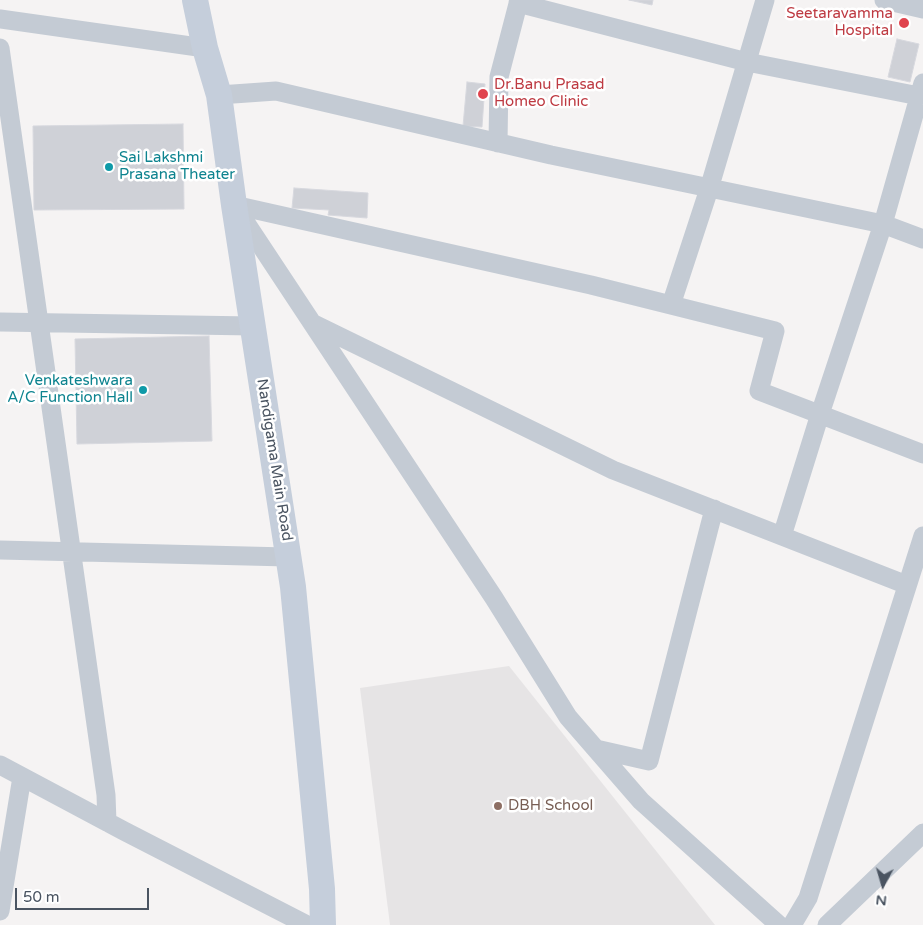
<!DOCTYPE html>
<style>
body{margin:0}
#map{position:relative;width:923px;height:925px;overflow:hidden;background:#f5f3f3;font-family:"Varela Round",sans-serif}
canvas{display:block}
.north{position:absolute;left:858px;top:860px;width:50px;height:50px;-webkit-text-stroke:4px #fff;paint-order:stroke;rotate:186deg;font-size:14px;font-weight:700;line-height:20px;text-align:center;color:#4a5461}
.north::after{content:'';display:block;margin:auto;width:18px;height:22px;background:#4a5461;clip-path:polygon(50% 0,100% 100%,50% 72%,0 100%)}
.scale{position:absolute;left:15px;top:888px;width:134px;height:22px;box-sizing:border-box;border:2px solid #4a5461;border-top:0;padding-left:6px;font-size:15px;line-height:18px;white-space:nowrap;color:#4a5461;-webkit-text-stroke:4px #fff;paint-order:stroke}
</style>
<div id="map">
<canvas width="923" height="925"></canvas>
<div class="north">N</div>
<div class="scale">50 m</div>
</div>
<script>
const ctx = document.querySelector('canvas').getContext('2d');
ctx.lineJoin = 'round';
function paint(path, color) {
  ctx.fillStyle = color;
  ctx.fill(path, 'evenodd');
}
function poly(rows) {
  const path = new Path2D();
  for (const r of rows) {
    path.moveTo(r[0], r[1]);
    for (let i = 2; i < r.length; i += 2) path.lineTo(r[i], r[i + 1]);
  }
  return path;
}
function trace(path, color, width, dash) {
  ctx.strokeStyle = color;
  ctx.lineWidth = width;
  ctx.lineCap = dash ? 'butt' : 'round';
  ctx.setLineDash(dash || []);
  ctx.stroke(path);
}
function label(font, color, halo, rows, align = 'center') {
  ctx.font = font + ' "Varela Round",sans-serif';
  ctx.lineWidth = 5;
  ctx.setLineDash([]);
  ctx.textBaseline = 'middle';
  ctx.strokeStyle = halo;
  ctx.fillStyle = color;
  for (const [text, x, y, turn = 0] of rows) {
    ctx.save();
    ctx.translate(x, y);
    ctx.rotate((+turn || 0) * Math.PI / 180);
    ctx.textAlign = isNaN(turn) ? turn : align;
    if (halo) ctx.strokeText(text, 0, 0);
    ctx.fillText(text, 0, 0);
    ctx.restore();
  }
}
paint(poly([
 [509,666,715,925,390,925,360,688]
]), '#e6e4e5');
const building = poly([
 [629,0,653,0,652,5,629,0],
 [897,39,919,44,910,82,888,77,897,39],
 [467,82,485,84,482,127,463,126,467,82],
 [183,124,184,209,34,210,33,126,183,124],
 [294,188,368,193,367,218,328,215,329,210,292,208,294,188],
 [209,336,212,441,77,444,75,339,209,336]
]);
paint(building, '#cfd1d7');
trace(building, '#d7d8de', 1);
trace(poly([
 [884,0,923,9],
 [518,3,747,62,919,96],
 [0,19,205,48],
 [0,48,106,795,107,822],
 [219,95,276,91,551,155,883,224,923,239],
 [498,143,499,77,519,0],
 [234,205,591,285,775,331,759,391,923,454],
 [238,211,494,598,568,717,641,801,779,925],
 [671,305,709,189,765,0],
 [0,322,253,326],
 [314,324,613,470,907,585],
 [782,536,820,414,883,224,923,83],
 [0,550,288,557],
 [596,749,649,761,714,509],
 [0,765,124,831,307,925],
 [0,911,22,777],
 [792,925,808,898,923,536],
 [827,925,923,833]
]), '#c4cbd4', 19);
trace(poly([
 [195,0,205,48,219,95,234,205,293,587,322,889,323,925]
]), '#c5cedb', 26);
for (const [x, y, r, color] of [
 [904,23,6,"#e0444e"],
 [483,94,6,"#e0444e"],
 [109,167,5,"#0f9aa8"],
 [143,390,5,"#0f9aa8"],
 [498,806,5,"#8d6e63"]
]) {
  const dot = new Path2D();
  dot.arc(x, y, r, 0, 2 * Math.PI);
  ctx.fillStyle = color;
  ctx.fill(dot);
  trace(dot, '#fff', 2);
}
label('15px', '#be3a42', '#fff', [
 ["Seetaravamma",893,14],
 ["Hospital",893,31],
 ["Dr.Banu Prasad",494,85,"left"],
 ["Homeo Clinic",494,102,"left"]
], 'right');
label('15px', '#0d838f', '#fff', [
 ["Sai Lakshmi",119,158],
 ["Prasana Theater",119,175],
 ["Venkateshwara",133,381,"right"],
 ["A/C Function Hall",133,398,"right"]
], 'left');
label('15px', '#4a5461', '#fff', [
 ["Nandigama Main Road",274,460,81]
]);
label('15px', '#785e54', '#fff', [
 ["DBH School",508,806]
], 'left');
</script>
